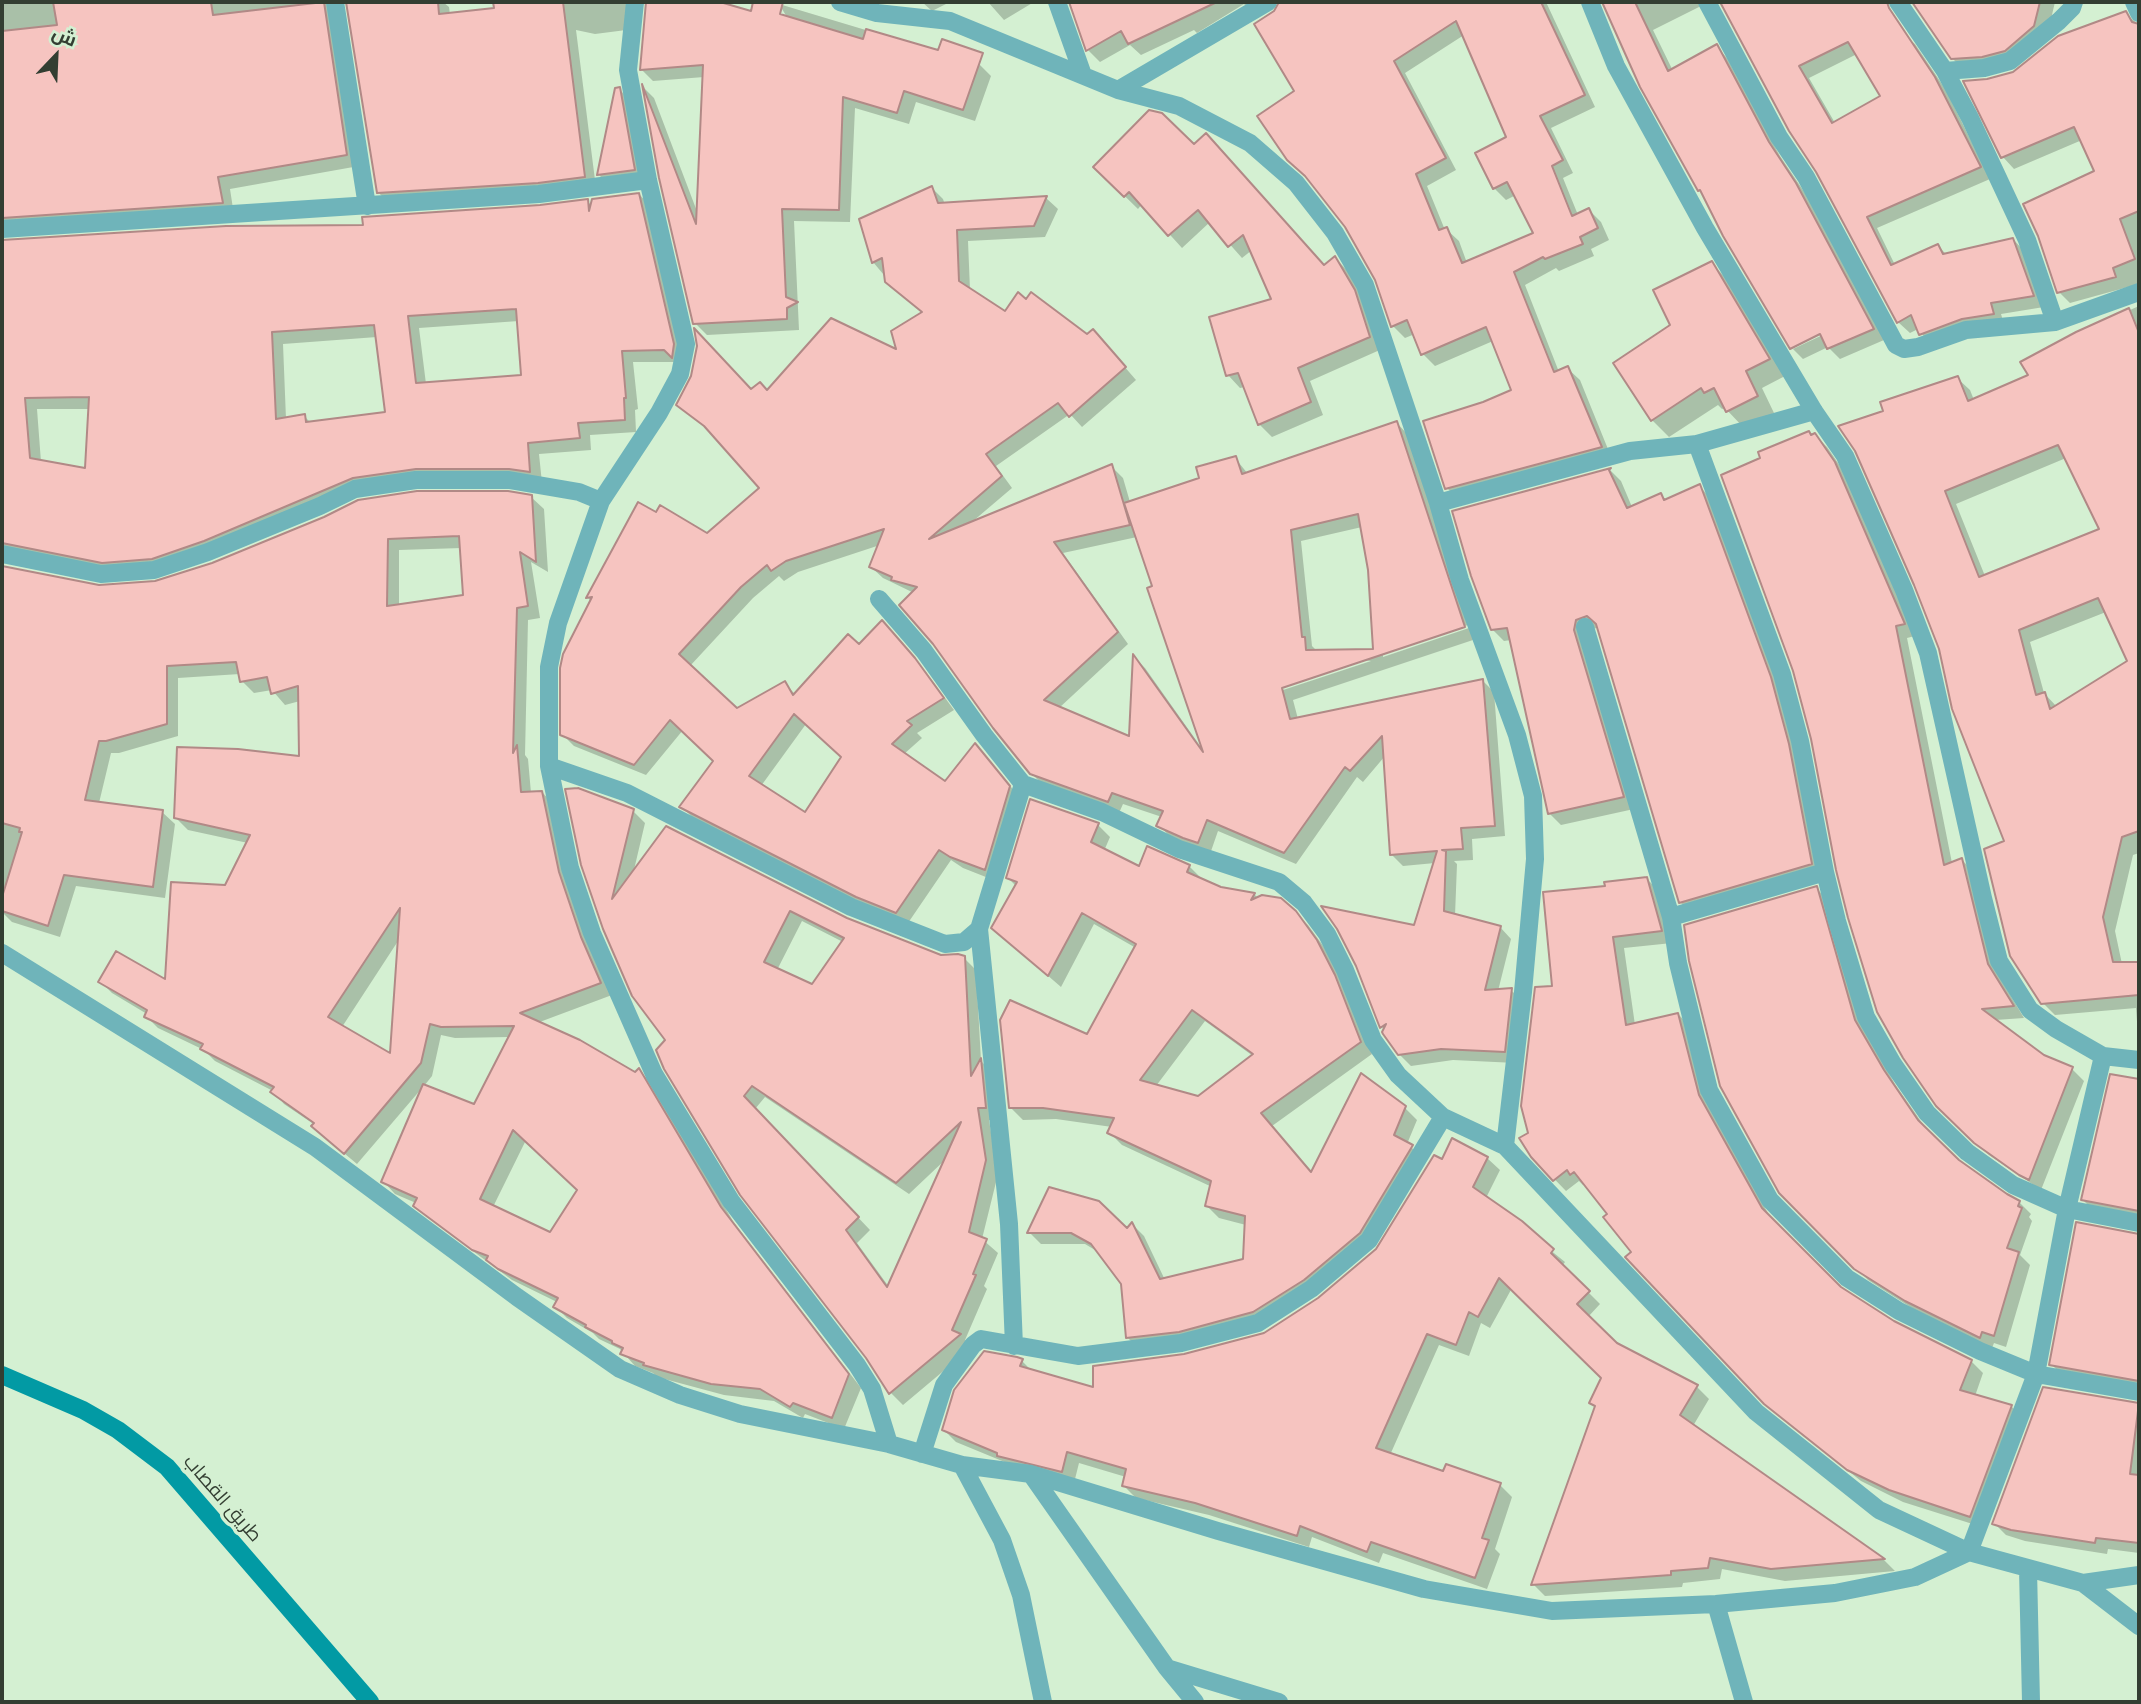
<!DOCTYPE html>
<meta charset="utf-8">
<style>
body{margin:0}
#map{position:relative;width:2141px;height:1704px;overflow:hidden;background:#d4f0d2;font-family:"Space Grotesk",Cairo,sans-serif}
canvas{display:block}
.frame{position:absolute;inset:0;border:4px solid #333e32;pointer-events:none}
.north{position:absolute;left:21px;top:21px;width:70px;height:70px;-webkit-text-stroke:5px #d4f0d2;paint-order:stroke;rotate:23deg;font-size:19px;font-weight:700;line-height:28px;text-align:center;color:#333e32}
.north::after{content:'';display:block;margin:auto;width:24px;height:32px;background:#333e32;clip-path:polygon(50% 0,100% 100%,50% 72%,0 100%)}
</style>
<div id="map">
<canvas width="2141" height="1704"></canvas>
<div class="frame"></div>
<div class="north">ش</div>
</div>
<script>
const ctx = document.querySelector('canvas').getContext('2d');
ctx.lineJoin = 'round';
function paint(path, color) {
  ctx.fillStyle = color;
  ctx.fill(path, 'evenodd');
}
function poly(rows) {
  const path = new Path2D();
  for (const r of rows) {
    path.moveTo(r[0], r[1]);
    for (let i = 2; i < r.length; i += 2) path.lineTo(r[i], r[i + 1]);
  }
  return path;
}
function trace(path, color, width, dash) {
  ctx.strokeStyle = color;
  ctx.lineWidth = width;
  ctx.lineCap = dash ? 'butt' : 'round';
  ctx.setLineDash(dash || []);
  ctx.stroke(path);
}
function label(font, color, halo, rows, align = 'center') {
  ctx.font = font + ' "Space Grotesk",Cairo,sans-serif';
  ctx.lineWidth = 7;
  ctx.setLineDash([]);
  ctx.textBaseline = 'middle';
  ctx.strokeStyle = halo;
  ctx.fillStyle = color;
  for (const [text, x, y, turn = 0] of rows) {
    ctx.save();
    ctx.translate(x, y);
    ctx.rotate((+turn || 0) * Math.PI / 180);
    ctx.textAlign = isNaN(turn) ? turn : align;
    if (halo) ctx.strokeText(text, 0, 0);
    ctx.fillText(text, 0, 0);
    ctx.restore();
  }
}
paint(poly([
 [2,2,348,2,339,6,359,166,230,189,234,215,7,232,2,242,226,228,366,227,587,201,592,206,639,194,651,207,686,357,678,362,633,362,638,409,635,410,636,432,590,435,591,450,539,454,542,483,366,489,165,570,6,558,3,568,99,587,155,583,531,497,544,509,548,572,531,562,540,618,528,620,525,755,528,759,531,793,542,792,554,805,612,995,537,1023,635,1075,639,1071,651,1082,733,1221,861,1388,844,1429,805,1414,803,1418,774,1401,724,1395,657,1377,653,1373,635,1366,620,1349,599,1339,593,1333,567,1318,555,1306,557,1302,512,1280,427,1217,415,1205,416,1203,395,1194,383,1181,422,1088,357,1164,326,1138,315,1125,284,1104,273,1091,215,1061,204,1050,158,1028,146,1016,147,1014,112,993,100,981,166,981,226,887,248,843,188,830,176,818,301,758,300,701,285,705,272,690,254,693,242,681,240,674,178,678,178,736,119,753,111,753,99,803,162,812,175,824,165,898,76,886,60,937,12,922,2,912],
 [519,321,523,377,426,384,419,328],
 [377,337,387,414,311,423,304,416,286,419,283,344],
 [37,409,90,409,87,470,41,462],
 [462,548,465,597,399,606,399,550],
 [400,938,392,1056,342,1027],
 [441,1035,455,1038,509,1037,474,1106,424,1086,432,1076],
 [526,1140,579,1190,550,1235,493,1207],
 [348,2,443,2,449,7,450,15,496,9,495,2,711,2,793,27,779,4,979,64,991,76,975,121,916,102,909,124,855,108,850,222,794,221,799,330,707,335,695,323,661,177,645,89,654,98,698,214,704,77,653,81,641,69,648,2,644,3,634,29,595,34,576,30,596,188,390,205,378,192],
 [922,2,950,2,932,11],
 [988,2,1034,2,1004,20],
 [1064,2,1546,2,1595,107,1551,128,1573,173,1563,178,1578,215,1589,210,1601,222,1609,240,1591,249,1594,256,1559,271,1556,268,1525,285,1559,372,1567,368,1580,380,1612,459,1459,500,1447,488,1513,391,1493,341,1435,366,1423,354,1415,334,1405,338,1393,326,1377,279,1296,91,1279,9,1281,4,1276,3,1255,15,1244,4,1197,33,1194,30,1141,55,1130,45,1100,62,1088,50,1071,3],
 [1464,35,1508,138,1494,188,1506,200,1516,195,1535,233,1467,263,1459,241,1446,229,1445,230,1427,186,1456,170,1405,73],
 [1604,2,1719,2,1711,5,1709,2,1653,30,1673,71,1716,46,1727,58,1780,156,1807,196,1884,340,1840,359,1828,347,1803,359,1793,349,1829,332,1828,329,1792,348,1705,197,1699,190,1642,86],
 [1722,2,1872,2,1879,17,1915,44,1946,90,1990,179,1877,228,1895,265,1938,246,1947,255,2013,239,2024,251,2044,307,2001,314,2004,324,1931,345,1918,329,1910,333,1898,322,1818,171,1790,130],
 [1857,54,1883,96,1835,123,1809,78],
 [1914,2,2055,2,2047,36,2016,62,1964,70,1952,58],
 [2125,13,2139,25,2139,284,2070,303,2059,292,2096,172,2082,140,2014,169,2003,157,1966,83,1987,81,2014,73],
 [619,89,632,102,646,182,611,187,599,175],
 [1149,112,1325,266,1335,258,1348,271,1367,304,1382,349,1310,381,1323,415,1272,437,1259,424,1245,387,1240,388,1228,375,1274,300,1252,250,1242,258,1210,222,1182,248,1142,204,1138,209,1095,167],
 [932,188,943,199,945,205,1046,198,1058,209,1045,237,968,241,970,290,1005,314,1088,336,1104,343,1136,380,1082,427,1070,414,996,466,1012,488,972,522,1112,467,1123,478,1130,502,1201,480,1235,458,1248,474,1397,423,1408,435,1471,624,1383,653,1383,657,1472,627,1476,639,1293,700,1298,719,1483,681,1494,692,1505,836,1472,839,1473,860,1454,861,1457,864,1455,916,1500,927,1511,939,1498,991,1511,990,1523,1002,1516,1063,1453,1060,1411,1066,1399,1054,1382,1027,1357,964,1415,927,1435,863,1403,866,1391,854,1385,756,1363,782,1357,777,1296,864,1218,831,1210,854,1170,837,1159,825,1162,817,1123,804,1119,813,1043,785,1031,773,914,593,883,578,871,567,880,545,798,572,784,581,779,576,753,598,690,666,737,710,785,684,796,695,859,646,893,634,926,672,954,710,917,733,922,738,904,754,945,784,976,745,1021,799,996,881,963,868,951,860,908,923,869,908,693,818,682,807,715,761,683,730,646,775,574,746,562,734,592,602,588,598,639,504,657,514,707,535,762,488,713,434,678,405,752,391,768,392,899,352,924,314,899,293,873,262],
 [1362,527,1369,569,1375,651,1316,650,1312,646,1301,541],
 [1137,537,1154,587,1203,750,1145,668,1135,658,1131,739,1059,708,1128,644,1063,553],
 [1362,660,1371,661,1274,693,1273,690],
 [806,724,843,757,805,815,761,786],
 [1711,263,1728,280,1785,376,1762,388,1774,413,1744,428,1725,408,1722,409,1718,405,1669,437,1652,420,1673,326],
 [2139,306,2139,663,2137,664,2106,612,2030,642,2044,693,2057,707,2127,664,2139,677,2139,853,2133,855,2115,931,2122,964,2139,964,2139,1049,2136,1008,2055,1015,2042,1002,2006,842,1885,412,1957,378,1970,390,1974,400,2030,376,2076,334],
 [2066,458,2101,530,1985,576,1956,504],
 [1815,435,1827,447,1847,476,1915,636,1907,638,1952,863,1962,860,1974,872,2000,978,2024,1018,1995,1020,2043,1057,2072,1069,2084,1081,2041,1190,1989,1155,1937,1104,1812,436],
 [1610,470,1621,481,1632,507,1661,495,1667,501,1699,486,1711,498,1782,691,1823,875,1692,914,1680,902,1599,627,1588,631,1634,809,1561,825,1549,813,1511,640,1504,641,1492,629,1454,512],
 [633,811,645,823,633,874,846,919,941,956,964,958,976,970,981,1061,992,1072,997,1120,989,1120,998,1174,982,1239,998,1253,984,1286,987,1289,965,1340,972,1347,903,1405,891,1393,667,1040,604,928],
 [802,921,843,942,812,986,777,970],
 [765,1097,909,1194,946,1159,889,1287,857,1243,870,1230,755,1109],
 [1098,825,1110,837,1104,851,1139,868,1189,866,1201,878,1221,889,1255,895,1258,898,1294,912,1308,925,1329,954,1372,1054,1272,1126,1312,1174,1405,1108,1417,1120,1407,1144,1424,1158,1372,1245,1266,1324,1140,1350,1128,1338,1123,1283,1100,1253,1085,1244,1041,1244,1029,1232,1127,1230,1132,1224,1144,1236,1165,1280,1244,1260,1246,1225,1219,1218,1207,1206,1212,1187,1122,1145,1109,1132,1112,1127,1056,1119,1023,1120,1010,1107,1088,1037,1136,948,1094,924,1061,987,993,928,1016,886,1008,878],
 [1205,1021,1253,1056,1198,1098,1156,1086],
 [1647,879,1659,891,1672,943,1624,948,1635,1025,1678,1014,1690,1026,1710,1109,1773,1222,1840,1289,1893,1323,1971,1361,1983,1373,1975,1396,2011,1406,2023,1418,1982,1527,1903,1502,1861,1481,1778,1415,1634,1252,1610,1214,1585,1184,1583,1185,1579,1181,1566,1191,1532,1156,1530,1134,1607,887],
 [1816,888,1828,900,1866,1034,1895,1084,1929,1133,1958,1161,2019,1202,2031,1214,2029,1217,2032,1221,2020,1255,2030,1265,2006,1347,1994,1343,1992,1348,1918,1312,1868,1280,1781,1192],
 [2139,1072,2139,1221,2095,1212,2083,1200,2112,1076,2139,1081],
 [1487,1158,1500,1170,1486,1198,1565,1262,1562,1266,1600,1304,1588,1317,1616,1345,1697,1387,1709,1399,1693,1426,1884,1560,1895,1571,1785,1581,1722,1569,1720,1579,1683,1583,1682,1587,1545,1596,1533,1584,1596,1408,1591,1403,1603,1378,1512,1288,1490,1328,1481,1323,1469,1356,1439,1345,1390,1455,1444,1473,1500,1485,1512,1497,1495,1549,1500,1554,1487,1589,1383,1553,1379,1563,1312,1537,1309,1547,1209,1515,1136,1498,1124,1486,1126,1477,1079,1463,1074,1483,1007,1463,956,1442,944,1430,1022,1361,1032,1371,1095,1389,1183,1356,1262,1336,1318,1300,1380,1247,1443,1161],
 [2139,1235,2139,1390,2063,1376,2051,1364],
 [2137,1405,2139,1405,2139,1553,2108,1549,2107,1554,2025,1541,2006,1535,1994,1523]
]), '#0003');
const building = poly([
 [53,2,211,2,213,15,324,2,347,155,218,177,223,203,2,218,2,31,57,25,53,2],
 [346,2,438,2,439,14,494,8,493,2,563,2,585,177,538,183,377,193,346,2],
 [646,2,720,2,751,11,753,2,783,2,780,14,863,39,866,29,938,50,942,39,983,53,963,110,904,91,897,113,843,97,839,210,782,209,786,297,798,302,787,308,787,319,693,324,659,178,642,84,696,224,703,65,640,70,646,2],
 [1069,2,1217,2,1128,44,1121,31,1086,51,1069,2],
 [1279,2,1541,2,1585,95,1540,116,1563,160,1552,166,1572,216,1589,208,1598,228,1580,237,1583,244,1545,259,1543,257,1514,272,1554,372,1568,366,1602,447,1445,489,1423,421,1483,402,1511,390,1486,327,1421,355,1407,320,1391,327,1375,280,1345,227,1305,176,1287,160,1257,116,1294,91,1254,24,1274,11,1279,2],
 [1456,21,1506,137,1475,153,1493,189,1507,182,1533,233,1462,263,1447,227,1439,230,1416,174,1446,158,1394,61,1456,21],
 [1602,2,1635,2,1668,71,1717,44,1769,142,1796,183,1874,329,1827,349,1820,334,1790,349,1723,236,1700,190,1698,191,1640,87,1602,2],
 [1720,2,1887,2,1889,8,1935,77,1981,167,1867,217,1891,265,1938,244,1943,254,2013,238,2034,296,1991,303,1994,314,1962,319,1919,335,1911,315,1897,323,1816,172,1789,131,1720,2],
 [1848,42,1880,96,1832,123,1799,66,1848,42],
 [1912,2,2040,2,2034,26,2005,51,1982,57,1951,59,1912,2],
 [2126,11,2132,22,2139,24,2139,211,2120,219,2135,259,2113,268,2116,277,2057,293,2038,236,2023,204,2094,171,2074,127,2001,158,1963,81,1987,79,2013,72,2058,36,2126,11],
 [620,87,635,170,597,175,615,88,620,87],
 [1149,110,1162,113,1194,144,1206,133,1324,265,1335,256,1355,290,1370,337,1298,368,1311,402,1258,425,1238,373,1226,376,1209,317,1271,299,1243,235,1228,247,1198,210,1168,236,1129,192,1124,197,1093,167,1149,110],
 [932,186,938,203,1047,196,1034,226,957,230,959,281,1005,311,1018,292,1026,299,1031,292,1087,334,1093,329,1126,367,1069,417,1058,403,986,454,1002,476,929,539,1112,464,1130,525,1054,542,1118,632,1044,700,1129,736,1133,654,1203,752,1147,588,1152,586,1124,503,1199,478,1196,467,1236,456,1242,474,1397,421,1465,627,1282,688,1290,719,1483,679,1495,826,1461,828,1463,849,1442,850,1446,851,1444,911,1501,926,1485,990,1512,988,1505,1052,1441,1049,1398,1055,1383,1034,1382,1032,1386,1024,1380,1028,1356,966,1337,929,1321,906,1414,925,1437,851,1390,855,1382,736,1350,771,1345,767,1284,853,1207,820,1198,843,1183,838,1156,826,1163,811,1112,793,1108,802,1030,774,993,728,933,644,899,605,917,587,891,580,892,577,869,567,884,529,786,561,771,571,767,565,741,587,679,654,737,708,785,681,793,695,848,634,859,644,882,620,915,658,944,698,907,721,912,725,892,744,945,781,975,743,1010,786,985,870,950,857,939,850,896,913,856,897,679,807,713,761,670,720,634,765,560,735,560,668,563,654,592,597,586,598,638,502,656,512,660,505,707,533,759,488,704,426,676,405,691,376,697,346,694,328,751,389,760,382,767,390,831,318,896,349,891,331,922,312,885,282,882,258,872,263,859,219,932,186],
 [1358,514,1368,570,1373,649,1306,650,1305,637,1302,637,1291,530,1358,514],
 [794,714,841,757,805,812,749,776,794,714],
 [639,193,674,344,672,358,664,350,622,351,626,398,624,398,625,420,578,423,580,438,528,443,530,472,509,469,416,469,353,478,204,541,152,559,102,563,2,543,2,240,226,226,363,225,362,217,540,205,588,199,589,211,592,199,639,193],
 [516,309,521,375,416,383,408,316,516,309],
 [374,325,385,412,306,422,305,414,276,419,272,332,374,325],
 [89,397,85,468,30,458,25,398,89,397],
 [1712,261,1770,359,1746,371,1758,396,1726,412,1714,388,1704,393,1701,388,1651,421,1613,363,1670,325,1653,290,1712,261],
 [2129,308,2139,333,2139,831,2122,837,2103,917,2113,962,2139,962,2139,995,2041,1004,2010,956,1984,849,2004,841,1952,709,1939,649,1914,585,1855,451,1838,426,1883,411,1880,402,1958,376,1968,401,2028,375,2020,362,2076,332,2129,308],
 [2058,445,2099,529,1979,577,1945,491,2058,445],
 [2098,598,2127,661,2050,709,2045,692,2036,695,2019,630,2098,598],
 [1809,431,1811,435,1815,433,1835,462,1905,624,1896,626,1944,865,1962,858,1988,964,2014,1006,1982,1009,2044,1055,2073,1067,2029,1180,2019,1175,1974,1143,1936,1106,1903,1058,1877,1012,1848,918,1836,870,1811,739,1793,671,1721,475,1760,458,1758,452,1809,431],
 [1611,468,1609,470,1627,508,1661,493,1664,500,1700,484,1771,677,1789,744,1812,864,1679,903,1596,624,1587,616,1576,620,1574,630,1624,797,1548,814,1507,628,1491,630,1471,576,1452,511,1611,468],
 [417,491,508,491,532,495,536,562,520,552,528,606,517,608,513,753,517,745,521,792,542,791,559,872,581,937,601,983,520,1013,580,1040,635,1072,639,1068,721,1207,849,1374,832,1418,793,1403,790,1407,760,1389,711,1384,643,1365,644,1363,620,1354,623,1348,612,1343,612,1341,585,1327,586,1325,553,1307,558,1298,498,1269,486,1260,488,1256,472,1250,413,1206,417,1198,381,1182,423,1084,474,1104,514,1026,441,1027,430,1024,421,1063,344,1154,311,1126,314,1123,270,1092,274,1087,200,1049,203,1044,144,1017,147,1010,98,982,116,951,165,979,171,882,225,885,250,835,174,818,177,747,238,749,299,756,298,686,271,694,267,677,240,682,236,662,167,666,167,724,106,741,99,741,85,800,163,810,153,887,64,875,48,926,2,911,2,897,22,832,19,832,20,828,2,823,2,566,99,585,155,581,212,563,324,517,358,500,417,491],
 [459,536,463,595,387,606,388,539,459,536],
 [400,908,390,1053,328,1017,400,908],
 [513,1130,577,1190,550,1232,480,1199,513,1130],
 [578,788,634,809,612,899,666,826,847,918,941,955,958,954,965,956,971,1076,981,1058,986,1108,978,1108,986,1160,969,1232,987,1239,973,1274,976,1275,952,1330,961,1334,889,1394,866,1358,740,1195,664,1069,656,1050,665,1040,632,996,603,929,581,865,565,789,578,788],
 [790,911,844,938,812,984,764,962,790,911],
 [752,1086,896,1183,961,1122,887,1287,846,1230,859,1217,744,1096,752,1086],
 [1030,799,1099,823,1091,842,1139,866,1147,846,1190,865,1187,872,1221,887,1255,893,1251,900,1262,895,1281,898,1296,911,1317,940,1335,975,1361,1042,1261,1113,1311,1172,1361,1073,1406,1106,1394,1135,1413,1145,1360,1233,1304,1280,1253,1312,1179,1332,1126,1338,1121,1284,1091,1244,1071,1233,1027,1233,1049,1187,1099,1201,1127,1228,1132,1222,1160,1279,1243,1259,1245,1216,1205,1206,1211,1181,1107,1133,1114,1118,1043,1108,1009,1108,1000,1020,1010,1000,1087,1034,1136,944,1082,913,1048,976,991,928,1017,882,1006,878,1030,799],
 [1192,1010,1253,1054,1198,1096,1140,1080,1192,1010],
 [1647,877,1662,931,1613,937,1626,1025,1678,1013,1699,1095,1762,1208,1841,1287,1894,1321,1972,1360,1960,1390,2012,1405,1970,1517,1889,1490,1847,1470,1764,1404,1625,1257,1631,1252,1603,1217,1607,1214,1574,1172,1570,1175,1567,1170,1553,1181,1531,1157,1519,1138,1528,1133,1521,1106,1535,987,1552,986,1543,892,1605,886,1604,882,1647,877],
 [1817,886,1855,1020,1884,1070,1918,1120,1959,1160,2007,1194,2020,1201,2018,1206,2022,1208,2007,1248,2019,1252,1994,1336,1982,1332,1980,1338,1905,1301,1854,1269,1779,1193,1720,1086,1689,961,1684,925,1817,886],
 [2110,1074,2139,1079,2139,1211,2081,1200,2110,1074],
 [1452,1138,1488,1157,1473,1187,1522,1221,1554,1249,1551,1253,1590,1291,1577,1304,1617,1343,1698,1385,1680,1415,1885,1559,1771,1569,1710,1558,1708,1568,1671,1571,1671,1575,1531,1585,1595,1406,1589,1403,1601,1378,1499,1278,1478,1317,1469,1312,1456,1345,1427,1334,1376,1448,1443,1471,1446,1464,1501,1483,1482,1538,1489,1540,1475,1578,1371,1542,1367,1552,1300,1526,1297,1536,1195,1503,1122,1486,1126,1469,1067,1452,1062,1472,997,1456,997,1453,942,1430,954,1390,984,1351,1017,1357,1023,1359,1020,1366,1093,1387,1093,1366,1184,1354,1264,1333,1318,1298,1376,1249,1434,1155,1442,1159,1452,1138],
 [2076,1222,2139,1234,2139,1381,2049,1365,2076,1222],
 [2043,1387,2139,1403,2130,1474,2139,1475,2139,1543,2096,1538,2095,1543,2011,1530,1992,1524,2043,1387]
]);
paint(building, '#f6c4c0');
trace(building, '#b18986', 2);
trace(poly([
 [335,2,367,206],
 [635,2,628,70,648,180,686,344,680,374,659,413,601,501,558,623,549,667,549,766,570,868,592,933,654,1074,731,1201,857,1365,872,1389,889,1444],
 [840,2,877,13,950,21,1118,90,1179,106,1250,143,1296,183,1335,233,1365,285,1438,503,1460,580,1517,735,1533,796,1535,859,1523,992,1505,1146],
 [1057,2,1083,75],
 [1590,2,1616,66,1705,228,1814,411,1845,456,1904,590,1928,653,1983,898,1999,961,2030,1010,2056,1029,2103,1056,2139,1060],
 [1707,2,1779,137,1806,177,1896,345,1904,349,1918,347,1966,330,2055,322,2139,292],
 [1898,2,1945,71,1970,118,2027,240,2055,322],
 [2134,2,2139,13],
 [1945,71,1984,68,2010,61,2059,21,2072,8,2074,2],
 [1118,90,1268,2],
 [2,229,539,194,648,180],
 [1697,444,1782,674,1800,741,1825,872,1837,921,1866,1017,1893,1064,1927,1113,1967,1152,2013,1185,2067,1209,2139,1223],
 [1438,503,1630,451,1697,444,1814,411],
 [2,554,101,574,154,570,208,552,320,506,355,489,416,480,509,480,579,492,601,501],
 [879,599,924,651,984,735,1023,784,1102,812,1179,849,1279,882,1304,903,1327,934,1345,970,1373,1040,1398,1075,1443,1117,1505,1146,1756,1412,1879,1510,1969,1552,2036,1374,2067,1209,2103,1056],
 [1585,627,1671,917,1678,963,1709,1090,1770,1200,1847,1278,1899,1311,1980,1351,2036,1374,2139,1392],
 [549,766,627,793,851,907,945,944,964,942,979,929,1023,784],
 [1671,917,1825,872],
 [979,929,1009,1224,1014,1346],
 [2,953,315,1147,517,1297,620,1369,680,1395,740,1414,889,1444,962,1465,1031,1474,1218,1531,1424,1589,1552,1611,1716,1604,1835,1593,1915,1577,1969,1552,2083,1583,2139,1575],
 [922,1454,944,1385,973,1345,981,1339,1078,1356,1181,1343,1258,1323,1311,1289,1369,1240,1443,1117],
 [962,1465,1002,1540,1021,1595,1043,1702],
 [1031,1474,1167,1668,1195,1702],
 [2028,1569,2031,1702],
 [2083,1583,2139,1626],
 [1716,1604,1744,1702],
 [1167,1668,1279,1702]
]), '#6fb4ba', 18);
trace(poly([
 [2,1375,83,1410,118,1430,167,1467,370,1702]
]), '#029aa4', 18);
label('19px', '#333e32', '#d4f0d2', [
 ["طريق القصاب",222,1499,49]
]);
</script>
